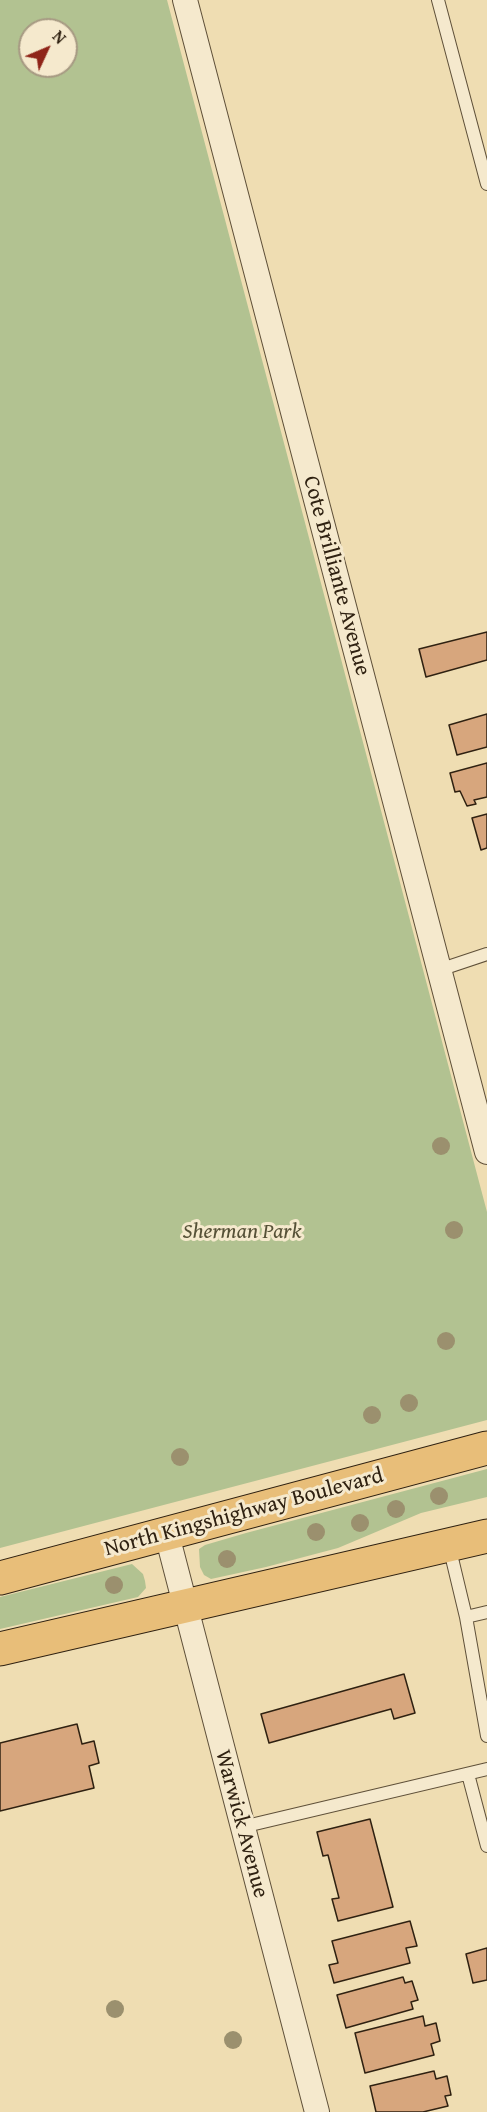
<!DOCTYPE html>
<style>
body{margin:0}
#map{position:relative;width:487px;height:2112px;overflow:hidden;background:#efddb2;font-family:"Gentium Book Plus",serif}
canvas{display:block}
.north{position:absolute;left:18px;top:18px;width:60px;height:60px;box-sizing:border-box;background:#f5e9cd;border:2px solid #a69982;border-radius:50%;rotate:46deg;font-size:16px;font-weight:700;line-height:24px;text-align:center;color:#2f2111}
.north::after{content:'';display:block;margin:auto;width:21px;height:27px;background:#8f2418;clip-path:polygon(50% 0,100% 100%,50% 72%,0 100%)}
</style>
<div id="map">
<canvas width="487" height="2112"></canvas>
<div class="north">N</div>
</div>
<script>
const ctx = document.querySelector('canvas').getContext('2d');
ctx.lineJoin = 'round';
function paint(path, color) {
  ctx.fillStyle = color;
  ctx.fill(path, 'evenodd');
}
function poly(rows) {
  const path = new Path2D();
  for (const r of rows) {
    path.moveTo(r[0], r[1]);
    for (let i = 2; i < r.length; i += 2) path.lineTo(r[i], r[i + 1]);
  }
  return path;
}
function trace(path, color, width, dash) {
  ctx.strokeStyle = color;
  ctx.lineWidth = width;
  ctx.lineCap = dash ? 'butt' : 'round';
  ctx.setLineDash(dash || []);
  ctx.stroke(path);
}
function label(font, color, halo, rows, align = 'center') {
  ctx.font = font + ' "Gentium Book Plus",serif';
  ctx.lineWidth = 6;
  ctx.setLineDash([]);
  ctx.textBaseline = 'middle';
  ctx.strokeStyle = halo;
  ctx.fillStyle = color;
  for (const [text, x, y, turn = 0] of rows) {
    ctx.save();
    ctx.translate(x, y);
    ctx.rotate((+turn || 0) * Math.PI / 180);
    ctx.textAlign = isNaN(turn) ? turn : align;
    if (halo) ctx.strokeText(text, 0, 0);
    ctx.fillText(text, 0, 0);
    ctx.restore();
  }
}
paint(poly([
 [0,0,167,0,487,1212,487,1420,0,1548],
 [30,30,66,30,66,66,30,66],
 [487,1469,487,1497,421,1513,338,1548,266,1567,211,1579,204,1575,200,1567,199,1549,205,1545,246,1533],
 [132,1564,143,1574,145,1581,146,1588,138,1597,0,1629,0,1597]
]), '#b2c291');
const building = poly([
 [487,632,487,660,426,677,419,649,487,632],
 [487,714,487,747,457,755,449,725,487,714],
 [487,763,487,797,474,800,476,804,467,806,460,791,455,792,450,773,487,763],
 [487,814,487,848,481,850,472,818,487,814],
 [404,1674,415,1713,394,1719,391,1709,269,1743,261,1714,404,1674],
 [77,1724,82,1744,94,1741,99,1763,89,1766,94,1788,0,1811,0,1743,77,1724],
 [370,1819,393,1907,338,1921,332,1899,339,1898,328,1855,323,1856,317,1832,370,1819],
 [410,1921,417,1946,406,1948,410,1963,334,1983,329,1965,338,1963,332,1941,410,1921],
 [487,1948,487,1980,473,1983,466,1954,487,1948],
 [403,1977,405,1983,412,1981,418,2000,411,2002,413,2009,346,2028,337,1995,403,1977],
 [423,2016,425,2026,436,2023,440,2041,431,2044,434,2055,365,2073,355,2033,423,2016],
 [434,2071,436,2079,447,2076,451,2095,445,2096,448,2106,423,2112,376,2112,370,2086,434,2071]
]);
paint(building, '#d7a67d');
trace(building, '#2f2111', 1.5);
const lane = poly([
 [438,0,487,184],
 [439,970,487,954],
 [449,1546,466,1617,487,1612],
 [466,1617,487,1736],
 [468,1774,487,1846],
 [242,1827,487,1769]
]);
const street = poly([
 [185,0,487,1152],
 [167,1535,317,2112]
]);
const primary = poly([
 [0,1578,487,1448],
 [0,1649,487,1536]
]);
trace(lane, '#5f5039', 14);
trace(street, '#5f5039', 26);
trace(primary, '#2f2111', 35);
trace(lane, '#f5e9cd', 12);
trace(street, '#f5e9cd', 24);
trace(primary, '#e8be79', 33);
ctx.fillStyle = '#9b906e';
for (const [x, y] of [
 [441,1146],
 [454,1230],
 [446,1341],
 [409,1403],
 [372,1415],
 [180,1457],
 [439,1496],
 [396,1509],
 [360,1523],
 [316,1532],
 [227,1559],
 [114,1585],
 [115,2009],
 [233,2040]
]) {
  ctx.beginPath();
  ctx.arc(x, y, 9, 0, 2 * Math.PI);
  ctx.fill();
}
label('22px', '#2f2111', '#f5e9cd', [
 ["Cote Brilliante Avenue",336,576,75],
 ["North Kingshighway Boulevard",244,1513,-15],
 ["Warwick Avenue",241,1824,75]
]);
label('italic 22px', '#565137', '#f5e9cd', [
 ["Sherman Park",242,1232]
]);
</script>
